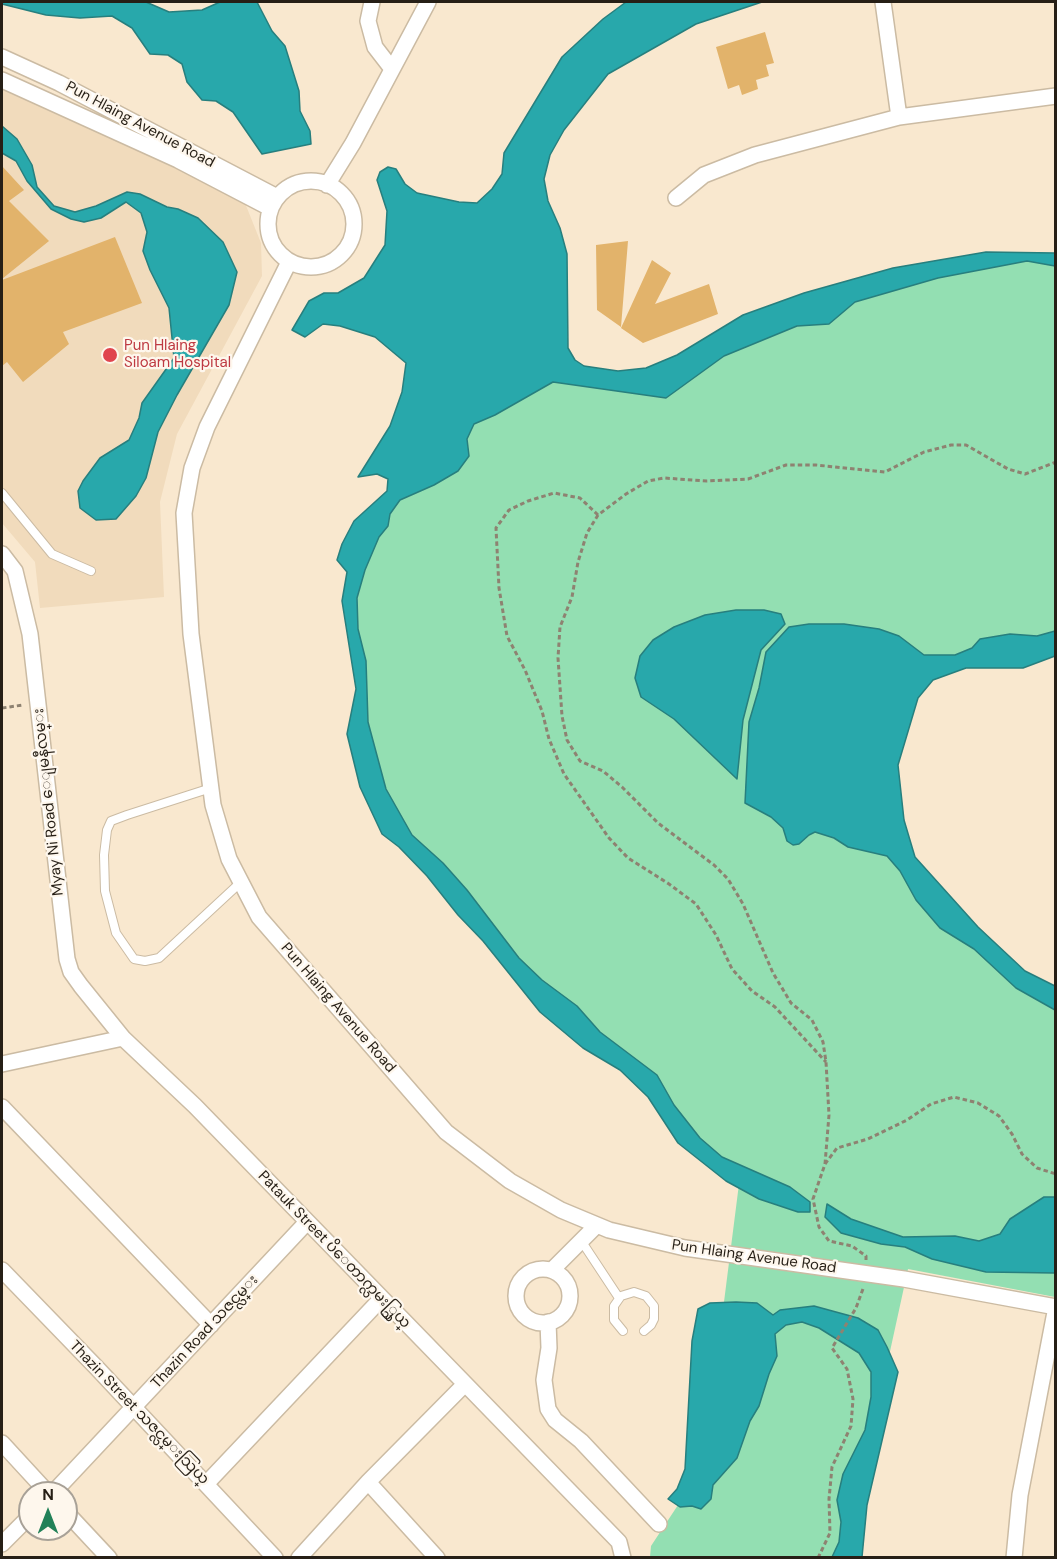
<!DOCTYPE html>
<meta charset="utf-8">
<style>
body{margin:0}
#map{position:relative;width:1057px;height:1559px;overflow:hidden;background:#f9e8cf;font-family:"DM Sans",sans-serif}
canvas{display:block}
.frame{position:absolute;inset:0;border:3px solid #261f16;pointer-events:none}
.north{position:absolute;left:18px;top:1481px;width:60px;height:60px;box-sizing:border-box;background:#fef7ed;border:2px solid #a8a197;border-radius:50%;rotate:0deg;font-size:16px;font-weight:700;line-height:24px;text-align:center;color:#261f16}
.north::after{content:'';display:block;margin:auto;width:21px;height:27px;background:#228158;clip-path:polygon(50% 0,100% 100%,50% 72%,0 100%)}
</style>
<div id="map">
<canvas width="1057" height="1559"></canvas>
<div class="frame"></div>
<div class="north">N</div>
</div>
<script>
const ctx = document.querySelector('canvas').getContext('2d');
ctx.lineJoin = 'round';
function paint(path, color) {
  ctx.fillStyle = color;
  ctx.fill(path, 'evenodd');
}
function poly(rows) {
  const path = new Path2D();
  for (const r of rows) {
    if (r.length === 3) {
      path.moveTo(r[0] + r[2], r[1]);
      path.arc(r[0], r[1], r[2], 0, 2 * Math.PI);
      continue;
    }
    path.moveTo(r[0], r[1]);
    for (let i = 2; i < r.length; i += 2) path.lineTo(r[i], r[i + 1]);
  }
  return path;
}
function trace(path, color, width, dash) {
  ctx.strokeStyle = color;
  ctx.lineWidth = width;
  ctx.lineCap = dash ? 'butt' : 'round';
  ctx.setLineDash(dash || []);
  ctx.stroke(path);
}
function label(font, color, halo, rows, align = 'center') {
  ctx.font = font + ' "DM Sans","Noto Sans Myanmar",sans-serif';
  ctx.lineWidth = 4.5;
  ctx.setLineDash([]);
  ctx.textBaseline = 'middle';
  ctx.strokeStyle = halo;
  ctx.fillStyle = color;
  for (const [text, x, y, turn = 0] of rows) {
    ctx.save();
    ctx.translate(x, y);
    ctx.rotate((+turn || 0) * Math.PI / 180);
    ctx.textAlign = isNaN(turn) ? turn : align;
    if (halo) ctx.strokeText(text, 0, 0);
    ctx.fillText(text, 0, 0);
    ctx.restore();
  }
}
paint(poly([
 [2,87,136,149,245,203,261,243,262,276,177,434,160,502,164,597,40,608,35,562,2,523]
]), '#f1dbbc');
paint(poly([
 [989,259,1055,260,1055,641,896,677,889,838,930,897,1055,996,1055,1297,908,1269,861,1484,853,1557,650,1557,651,1546,703,1467,740,1176,693,1146,637,1076,549,1000,396,830,361,745,349,604,439,378,657,381,809,305]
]), '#93dfb2');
const water = poly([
 [2,2,146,2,169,12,202,10,220,2,257,2,272,31,285,46,299,91,300,111,310,131,311,144,262,154,233,112,216,101,202,100,187,82,182,64,168,55,150,54,132,28,112,16,80,18,46,15,2,4,2,2],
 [626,2,762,2,696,24,608,74,564,130,550,155,544,179,548,201,560,228,567,254,568,348,575,360,584,366,618,371,646,368,677,355,743,315,804,293,893,268,986,252,1055,253,1055,266,1027,261,938,278,855,302,829,324,797,326,724,356,666,398,553,382,495,415,474,424,467,439,469,456,458,471,434,485,400,500,390,514,388,526,379,537,365,570,357,598,358,629,366,661,368,722,386,789,412,835,443,863,467,890,519,958,542,980,577,1006,600,1032,657,1075,674,1105,700,1138,722,1157,790,1187,810,1202,810,1212,798,1212,759,1199,726,1181,678,1143,648,1097,620,1070,583,1048,540,1012,483,941,458,915,427,876,399,847,382,834,360,787,347,734,356,689,342,601,347,572,337,560,342,544,354,521,387,491,388,479,377,474,358,477,390,426,402,392,406,363,375,337,340,326,323,324,305,337,292,330,309,301,324,293,338,293,364,278,385,245,387,211,377,180,380,172,388,167,396,169,405,184,417,193,459,202,477,203,492,189,502,174,504,153,562,57,603,19,626,2],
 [2,126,17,139,32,165,37,187,54,206,75,212,96,206,127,192,140,194,167,207,178,209,198,218,223,242,237,272,229,305,177,395,158,432,146,478,136,496,116,519,96,520,80,508,78,491,83,481,100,458,129,440,139,418,142,403,174,358,169,308,150,270,143,251,147,232,141,213,126,202,101,218,84,222,71,219,51,209,27,181,16,161,2,153,2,126],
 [736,610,764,610,781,614,785,624,761,650,743,720,737,779,674,719,641,697,635,678,640,656,653,640,674,627,705,615,736,610],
 [809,624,844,624,879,629,899,636,924,655,955,655,972,648,980,639,1010,634,1037,636,1055,631,1055,656,1023,668,966,668,933,680,918,698,898,765,904,820,915,857,978,927,1025,971,1055,986,1055,1010,1016,988,974,949,940,928,916,900,900,871,887,856,848,847,834,838,815,832,809,835,799,844,793,845,787,841,783,828,771,817,745,803,749,722,759,688,766,652,789,627,809,624],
 [1044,1197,1055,1197,1055,1273,986,1272,932,1259,905,1247,881,1244,841,1233,825,1217,827,1204,851,1219,903,1237,955,1236,979,1241,1000,1234,1010,1219,1044,1197],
 [736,1302,757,1303,773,1315,780,1310,814,1306,858,1318,878,1330,887,1347,898,1372,867,1505,862,1557,832,1557,839,1542,841,1522,837,1500,843,1474,865,1430,871,1397,871,1372,859,1353,819,1328,802,1322,786,1325,775,1334,777,1356,769,1374,759,1406,750,1421,737,1458,713,1485,711,1499,701,1509,692,1506,680,1507,668,1499,677,1489,685,1469,692,1341,698,1309,710,1303,736,1302]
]);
paint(water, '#28a8ab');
trace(water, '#277f7e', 1.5);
paint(poly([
 [765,32,774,63,766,65,769,76,756,80,758,89,742,95,739,85,728,89,716,47],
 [2,166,24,190,9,201,49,241,2,279],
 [115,237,142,303,63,332,69,344,23,382,7,362,2,366,2,280],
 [628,241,621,327,597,310,596,245],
 [652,260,671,273,655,304,709,284,718,314,643,343,621,328]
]), '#e2b36b');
const lane = poly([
 [2,493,52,554,91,571],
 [211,788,127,815,111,821,107,830,104,855,105,891,116,933,134,959,145,961,159,958,241,882],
 [582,1242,619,1298],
 [623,1331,614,1320,614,1306,621,1296,634,1292,646,1296,654,1306,654,1319,651,1325,644,1331]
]);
const street = poly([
 [372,2,368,21,375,47,392,69],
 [883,2,899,117],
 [2,57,59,83,277,197],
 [2,80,178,160,270,208],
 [311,224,43],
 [327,185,353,143,428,2],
 [676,198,704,175,755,155,899,117,1056,96],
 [289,262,207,427,192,468,184,513,191,634,213,805,229,859,259,917,446,1132,510,1181,561,1210,609,1230,685,1248,904,1279,1056,1307],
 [2,554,15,571,30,634,67,959,71,972,81,986,123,1038],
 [2,1064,123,1038,195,1106,619,1542,623,1558],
 [2,1107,211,1325],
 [543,1296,27],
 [2,1270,96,1367,275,1558],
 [552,1270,597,1225],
 [548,1322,549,1348,544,1380,548,1409,555,1420,581,1441,659,1524],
 [2,1443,48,1493],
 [368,1482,437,1558],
 [206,1484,381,1299],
 [53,1493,307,1222],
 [66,1512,109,1558],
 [2,1544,30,1516],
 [299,1558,368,1482,464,1385],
 [1014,1558,1020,1495,1056,1307]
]);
trace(lane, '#cbbba3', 10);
trace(street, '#cbbba3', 18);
trace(poly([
 [598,515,580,498,554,493,528,501,509,510,496,528,499,588,507,636,525,670,542,711,549,739,564,774,609,838,628,858,669,884,696,904,716,935,732,969,752,991,775,1007,826,1062],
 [2,708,23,705],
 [825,1164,829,1115,826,1062,823,1042,812,1020,791,1003,773,973,743,904,728,879,714,865,658,823,622,787,603,771,580,761,567,740,562,716,558,658,560,627,572,597,578,562,587,533,598,515,626,494,648,481,664,478,707,481,748,479,786,465,816,465,885,472,924,452,951,445,966,445,1008,469,1025,474,1056,462],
 [866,1260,866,1256,852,1246,829,1241,819,1227,813,1199,825,1164,837,1148,868,1139,907,1120,931,1104,954,1097,978,1103,999,1116,1012,1134,1022,1154,1037,1168,1056,1174],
 [818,1558,830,1533,829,1499,832,1467,851,1426,853,1399,847,1369,832,1348,856,1308,864,1286]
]), '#8e8271', 3, [4.5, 3]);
trace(lane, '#fff', 8);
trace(street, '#fff', 15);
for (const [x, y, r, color] of [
 [110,355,8,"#e0444e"]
]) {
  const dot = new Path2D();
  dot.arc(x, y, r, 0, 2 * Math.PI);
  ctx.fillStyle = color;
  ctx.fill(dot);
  trace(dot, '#fef7ed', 2);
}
label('15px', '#261f16', '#fef7ed', [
 ["Pun Hlaing Avenue Road",140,125,28],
 ["Myay Ni Road ေျမနီလမ္း",49,802,-96],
 ["Pun Hlaing Avenue Road",338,1008,49],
 ["Patauk Street ပိေတာက္လမး္သြယ္",334,1250,46],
 ["Pun Hlaing Avenue Road",754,1257,8],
 ["Thazin Road သဇင္လမ္း",205,1332,-47],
 ["Thazin Street သဇင္လမ္းသြယ္",139,1413,46]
]);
label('15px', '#be3a42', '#fef7ed', [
 ["Pun Hlaing",124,346],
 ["Siloam Hospital",124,363]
], 'left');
</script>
